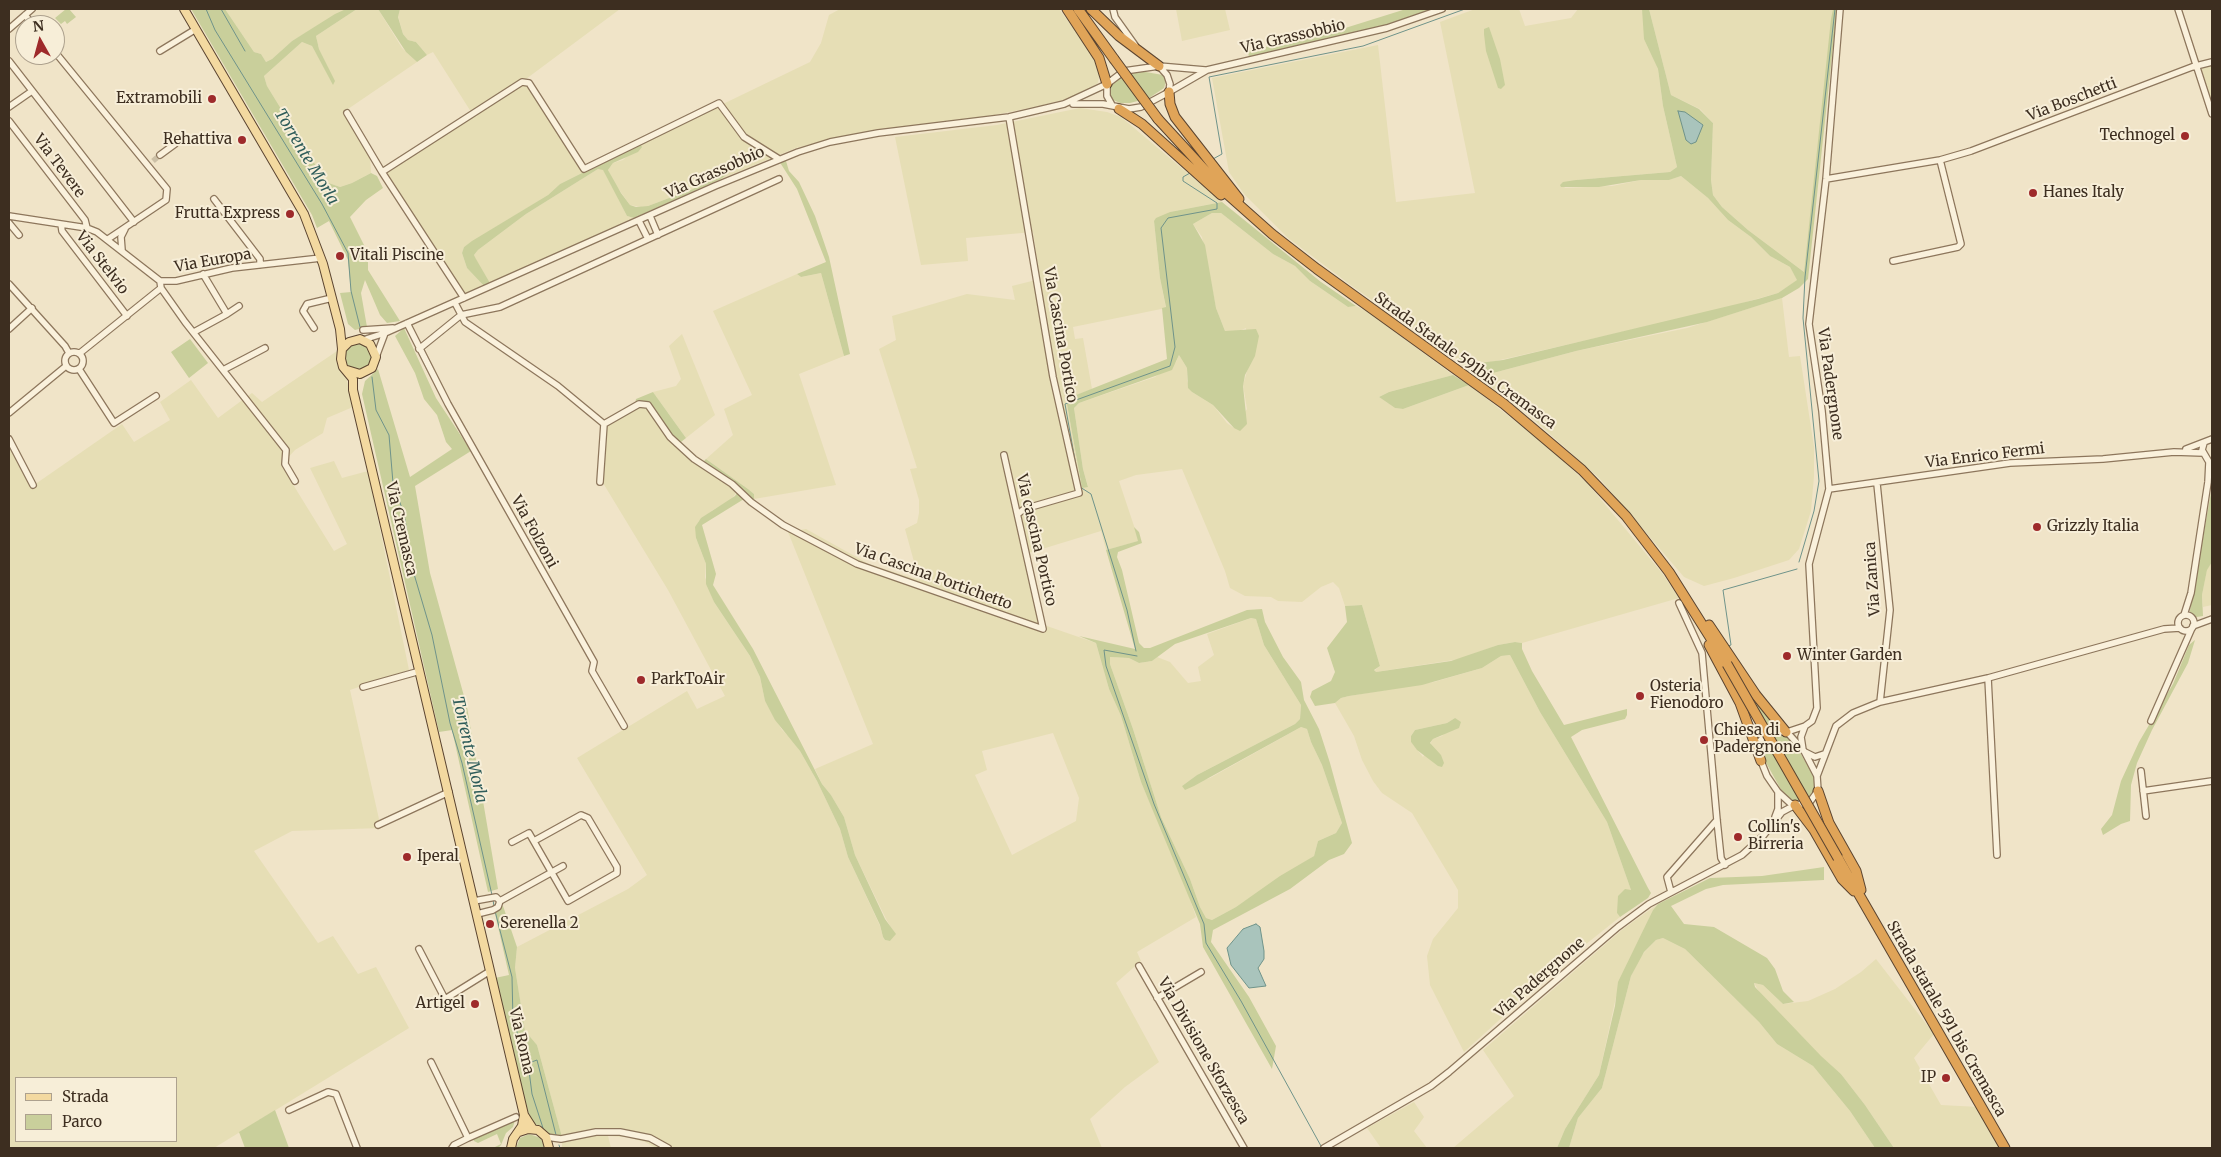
<!DOCTYPE html>
<style>
body{margin:0}
#map{position:relative;width:2221px;height:1157px;overflow:hidden;background:#f0e4c8;font-family:Merriweather,serif}
canvas{display:block}
.frame{position:absolute;inset:0;border:10px solid #3d2e20;pointer-events:none}
.legend{position:absolute;left:15px;top:1077px;width:162px;height:65px;box-sizing:border-box;background:#f7eed8;border:1px solid #ada18e;margin:0;padding:6px 9px;list-style:none;font-size:15px;color:#3d2e20}
.legend li{display:flex;align-items:center;gap:10px;height:25px}
.legend b{width:25px;border:1px solid #ada18e}
.north{position:absolute;left:15px;top:15px;width:50px;height:50px;box-sizing:border-box;background:#f7eed8;border:1px solid #ada18e;border-radius:50%;rotate:353deg;font-size:14px;font-weight:700;line-height:20px;text-align:center;color:#3d2e20}
.north::after{content:'';display:block;margin:auto;width:18px;height:22px;background:#9e2a2b;clip-path:polygon(50% 0,100% 100%,50% 72%,0 100%)}
</style>
<div id="map">
<canvas width="2221" height="1157"></canvas>
<div class="frame"></div>
<ul class="legend">
<li><b style="height:6px;background:#f3d9a0"></b>Strada</li>
<li><b style="height:14px;background:#c9cf9b"></b>Parco</li>
</ul>
<div class="north">N</div>
</div>
<script>
const ctx = document.querySelector('canvas').getContext('2d');
ctx.lineJoin = 'round';
function paint(path, color) {
  ctx.fillStyle = color;
  ctx.fill(path, 'evenodd');
}
function poly(rows) {
  const path = new Path2D();
  for (const r of rows) {
    if (r.length === 3) {
      path.moveTo(r[0] + r[2], r[1]);
      path.arc(r[0], r[1], r[2], 0, 2 * Math.PI);
      continue;
    }
    path.moveTo(r[0], r[1]);
    for (let i = 2; i < r.length; i += 2) path.lineTo(r[i], r[i + 1]);
  }
  return path;
}
function trace(path, color, width, dash) {
  ctx.strokeStyle = color;
  ctx.lineWidth = width;
  ctx.lineCap = dash ? 'butt' : 'round';
  ctx.setLineDash(dash || []);
  ctx.stroke(path);
}
function label(font, color, halo, rows, align = 'center') {
  ctx.font = font + ' Merriweather,serif';
  ctx.lineWidth = 4;
  ctx.setLineDash([]);
  ctx.textBaseline = 'middle';
  ctx.strokeStyle = halo;
  ctx.fillStyle = color;
  for (const [text, x, y, turn = 0] of rows) {
    ctx.save();
    ctx.translate(x, y);
    ctx.rotate((+turn || 0) * Math.PI / 180);
    ctx.textAlign = isNaN(turn) ? turn : align;
    if (halo) ctx.strokeText(text, 0, 0);
    ctx.fillText(text, 0, 0);
    ctx.restore();
  }
}
paint(poly([
 [225,9,346,9,292,41,272,59,266,62,261,54,254,52],
 [357,9,378,9,402,48,417,62,345,111,370,156,371,173,352,183,340,187,326,182,267,86,264,76,302,42,312,46,330,78,329,70,319,49,316,36],
 [400,9,620,9,526,79,584,172,560,184,548,195,464,247,462,253,467,268,484,286,465,294,387,173,407,157,473,115,433,52,427,55,416,42,408,40,403,34,398,16],
 [840,9,1059,9,1096,59,1100,71,1098,83,1086,91,1071,98,1039,106,985,117,871,131,836,138,796,148,721,179,730,171,726,168,693,189,648,206,641,207,630,205,613,181,608,170,613,163,623,160,640,144,810,62,821,43,829,15],
 [1176,9,1225,9,1230,30,1182,41],
 [1475,9,1519,9,1525,26,1571,18,1578,9,1642,9,1652,54,1658,69,1663,106,1677,167,1670,172,1576,180,1564,188,1612,186,1641,180,1668,180,1681,176,1708,198,1728,220,1751,237,1770,256,1790,267,1798,280,1778,293,1714,311,1487,363,1479,363,1462,355,1458,360,1352,286,1288,238,1244,194,1229,172,1212,78,1378,45,1396,202,1475,193,1440,22],
 [1649,9,1833,9,1804,272,1748,230,1722,207,1713,195,1711,180,1713,123,1700,109,1671,95],
 [2212,66,2212,104,2201,68],
 [1080,108,1107,112,1121,117,1222,202,1170,212,1154,221,1160,278,1166,308,1073,327,1075,339,1083,338,1092,389,1066,399,1082,488,1088,486,1083,469,1074,408,1079,403,1155,377,1176,362,1179,355,1187,368,1187,381,1192,392,1213,405,1227,423,1234,428,1247,409,1243,385,1248,368,1246,328,1239,331,1225,331,1216,308,1202,237,1193,224,1212,213,1221,213,1273,254,1295,266,1310,281,1348,307,1356,306,1368,312,1453,375,1389,392,1379,397,1395,408,1403,409,1469,385,1547,446,1588,484,1662,573,1679,598,1522,643,1515,642,1498,645,1460,659,1376,672,1374,671,1380,666,1362,605,1345,606,1339,588,1333,582,1321,587,1302,602,1278,601,1271,597,1245,596,1230,588,1225,571,1182,469,1136,475,1119,481,1139,541,1106,550,1101,531,1029,553,1044,625,1096,643,1109,689,1121,716,1141,782,1182,876,1196,917,1137,952,1141,961,1116,983,1159,1062,1125,1087,1090,1119,1102,1148,656,1148,645,1142,626,1137,608,1136,611,1148,562,1148,562,1137,537,1045,525,1032,515,968,517,947,628,889,647,875,577,758,687,691,697,709,725,696,668,590,603,483,607,423,635,404,647,402,656,410,670,434,681,442,676,446,740,487,731,500,713,510,698,522,696,538,706,564,705,577,714,602,750,656,760,677,765,701,782,730,792,739,800,751,817,781,840,829,848,857,880,926,883,937,885,940,890,941,895,934,886,919,855,855,844,817,831,795,822,784,815,769,873,744,788,532,806,529,869,564,919,580,905,529,917,523,919,513,919,500,910,469,917,468,879,349,896,340,892,316,967,294,1015,300,1012,286,1040,279,1033,232,966,238,968,261,921,265,895,137,997,125],
 [1053,733,1079,798,1076,821,1012,855,975,775,987,770,982,751],
 [598,169,603,169,627,216,634,218,490,283,476,260,474,255,478,250,526,214],
 [821,273,844,356,799,374,836,485,754,499,754,494,748,489,706,459,733,435,724,409,752,395,713,311,797,274,801,277],
 [1782,298,1789,357,1800,356,1814,447,1814,476,1811,511,1799,549,1789,560,1734,578,1704,586,1684,577,1599,478,1533,419,1478,377,1576,351,1687,328],
 [682,334,715,415,686,438,653,392,676,386,681,379,669,346],
 [340,349,353,407,327,418,323,433,295,450,281,465,334,551,347,544,310,468,334,461,342,478,368,471,409,670,350,690,381,828,292,831,254,851,318,943,333,936,358,974,376,967,409,1028,214,1148,9,1148,9,444,34,485,122,424,134,442,170,420,160,402,191,380,218,418,252,393,262,402],
 [16,1078,176,1078,176,1141,16,1141],
 [2212,562,2212,605,2203,607,2202,595,2207,569],
 [1251,618,1256,619,1264,645,1301,705,1300,719,1295,724,1197,775,1182,786,1210,778,1301,727,1307,729,1311,742,1322,765,1342,823,1336,833,1318,841,1314,856,1236,907,1212,920,1206,918,1200,907,1190,879,1161,817,1133,729,1110,664,1110,657,1129,658,1139,663,1152,661,1157,657,1170,662,1188,683,1201,681,1198,667,1214,655,1207,634],
 [1510,655,1540,712,1607,822,1631,890,1617,913,1620,917,1561,964,1464,1052,1430,985,1427,956,1433,939,1458,908,1458,890,1412,813,1382,793,1373,781,1362,760,1354,736,1335,703,1341,698,1349,696,1434,682,1482,668,1501,656],
 [1455,718,1442,736,1433,739,1423,757,1411,742,1411,736,1415,730,1447,723],
 [1658,904,1653,910,1616,997,1599,1075,1565,1129,1557,1148,1453,1148,1514,1096,1483,1050,1623,929],
 [1663,938,1685,949,1759,1022,1777,1044,1813,1066,1850,1111,1875,1148,1569,1148,1578,1118,1602,1088,1631,976,1639,958,1656,940],
 [1876,959,1934,1034,1914,1058,1941,1105,1979,1107,2002,1148,1894,1148,1865,1105,1841,1074,1820,1056,1762,997,1754,983,1763,985,1783,1004,1808,1001,1835,989,1861,972],
 [1414,1102,1424,1117,1414,1131,1427,1148,1381,1148,1367,1128]
]), '#e6deb5');
paint(poly([
 [66,9,69,9,76,17,67,24,65,21,61,24,55,18],
 [191,9,225,9,254,52,261,54,266,62,272,59,292,41,335,14,346,9,357,9,316,36,319,49,335,81,333,85,312,46,302,42,264,76,267,86,326,182,340,187,352,183,371,173,377,176,383,188,366,200,350,217,368,253,368,270,400,321,387,323,380,315,365,280,361,293,367,327,355,330,348,324,340,293,351,292,348,260,329,221,317,228,312,215],
 [378,9,400,9,398,17,403,34,408,40,416,42,427,55,417,62,406,52],
 [1406,9,1436,9,1388,27,1249,58,1248,51,1342,29],
 [1642,9,1649,9,1671,95,1699,109,1713,123,1711,180,1713,195,1722,207,1748,230,1804,272,1831,19,1833,9,1837,9,1808,279,1799,288,1782,298,1707,322,1576,351,1478,377,1460,363,1458,360,1462,355,1479,363,1503,360,1758,299,1778,293,1797,280,1790,267,1770,256,1751,237,1728,220,1708,198,1681,176,1669,180,1641,180,1599,187,1561,187,1560,185,1563,182,1576,180,1670,172,1677,167,1663,106,1658,69,1644,39],
 [1489,27,1500,59,1505,85,1501,89,1498,88,1486,51,1484,34,1484,29],
 [1140,71,1163,75,1166,81,1164,88,1149,98,1130,103,1120,103,1111,99,1109,91,1113,83,1117,78],
 [640,144,642,147,638,152,613,163,608,170,621,193,630,205,636,207,648,206,693,189,727,168,731,171,721,179,634,218,627,216,603,170,598,169,526,214,478,250,474,255,476,259,490,283,484,286,467,268,462,253,464,247,472,241,548,195,560,184],
 [779,161,786,161,789,171,799,182,815,216,829,257,850,354,844,356,821,273,801,277,797,274,826,262,797,189],
 [1222,202,1321,282,1356,306,1348,307,1310,281,1295,266,1273,254,1221,213,1212,213,1193,224,1205,245,1216,308,1225,331,1256,329,1259,336,1255,356,1245,375,1243,386,1247,424,1240,431,1234,428,1213,405,1192,392,1188,388,1187,368,1179,355,1172,370,1079,403,1074,408,1083,469,1088,487,1082,488,1066,399,1167,359,1162,308,1166,307,1160,278,1154,221,1156,218,1170,212],
 [404,328,436,398,471,451,415,486,430,573,467,707,498,889,488,892,452,730,439,732,362,394,365,381,378,369,410,477,452,449,446,442,437,415,424,399,415,373,395,336],
 [190,339,208,363,189,378,171,352],
 [358,357,14],
 [1453,375,1469,385,1403,409,1395,408,1379,397,1389,392],
 [653,392,686,438,681,442,670,434,656,410,647,402,635,404,636,399],
 [706,459,748,489,754,494,754,499,744,499,702,525,716,574,713,585,753,649,822,784,831,795,844,817,855,855,885,919,896,934,890,941,885,940,883,937,880,925,848,857,840,829,817,781,800,751,775,720,765,701,760,677,750,656,714,602,706,584,706,564,696,538,695,527,701,518,735,496,740,488,703,462],
 [2212,487,2212,562,2207,570,2202,595,2203,616,2190,618,2190,610],
 [1134,527,1139,532,1142,543,1118,552,1117,557,1122,570,1139,643,1144,648,1150,648,1247,610,1262,609,1265,622,1283,657,1301,682,1304,700,1319,729,1330,763,1352,843,1344,854,1329,860,1290,889,1213,930,1211,942,1249,997,1276,1046,1272,1069,1203,947,1200,924,1141,782,1121,716,1109,689,1096,643,1079,636,1135,649,1106,550,1138,541],
 [1251,618,1256,619,1264,645,1301,705,1300,719,1295,724,1197,775,1182,786,1185,790,1194,786,1301,727,1307,729,1311,742,1322,765,1342,823,1336,833,1318,841,1314,856,1280,876,1236,907,1212,920,1206,918,1200,907,1190,879,1161,817,1133,729,1110,664,1110,657,1129,658,1139,663,1152,661,1175,644],
 [1362,605,1380,666,1374,670,1376,672,1451,661,1498,645,1515,642,1522,643,1522,649,1532,671,1564,725,1627,709,1627,715,1625,719,1582,730,1571,737,1648,888,1651,893,1648,898,1620,917,1617,913,1618,896,1625,889,1631,890,1607,822,1540,712,1510,655,1501,656,1482,668,1422,685,1349,696,1341,698,1335,703,1315,706,1310,697,1312,691,1331,681,1335,672,1327,648,1347,622,1345,606],
 [2195,640,2188,663,2152,730,2137,763,2131,785,2130,821,2121,824,2103,835,2101,829,2112,815,2121,781,2139,742,2173,684,2189,645],
 [1718,641,1778,728,1768,731],
 [1455,718,1461,722,1459,728,1433,739,1430,743,1441,755,1444,763,1442,767,1438,766,1417,750,1411,742,1411,736,1415,730,1447,723],
 [1778,733,1785,734,1797,747,1815,779,1814,793,1802,801,1793,801,1784,795,1764,759,1762,752,1763,741,1768,735],
 [1824,867,1824,880,1723,885,1706,889,1671,906,1684,924,1714,927,1767,958,1775,969,1783,991,1794,1002,1783,1004,1763,985,1754,983,1755,987,1821,1056,1841,1074,1865,1105,1894,1148,1875,1148,1850,1111,1813,1066,1777,1044,1759,1022,1685,949,1663,938,1656,940,1644,952,1631,976,1602,1088,1578,1118,1569,1148,1557,1148,1565,1129,1599,1075,1615,1006,1618,982,1653,910,1658,904,1710,878,1762,876],
 [503,906,517,947,515,968,525,1031,537,1045,562,1137,553,1139,530,1120,495,978,509,975,494,909],
 [275,1110,289,1148,245,1148,239,1132],
 [515,1120,513,1127,506,1133,501,1145,498,1148,493,1148,501,1144,497,1134,478,1143,474,1141,473,1139],
 [529,1134,541,1138,545,1148,516,1148,520,1138]
]), '#c9cf9b');
const water = poly([
 [1678,111,1685,112,1703,125,1696,142,1691,144,1686,140,1678,111],
 [1256,924,1260,927,1264,951,1264,959,1258,968,1266,986,1249,988,1231,965,1227,948,1243,929,1256,924]
]);
paint(water, '#a9c4bc');
trace(water, '#6f938a', 1);
trace(poly([
 [206,9,215,30,322,204,348,253,351,291,360,327],
 [221,9,245,51],
 [1213,159,1222,154,1209,77,1363,46,1465,9],
 [372,377,376,410,389,435,393,483,404,514,414,574,432,635,450,723,462,763,492,895],
 [1076,466,1065,404,1170,366,1175,347,1161,228,1168,218,1217,209,1217,203,1183,181,1183,177,1190,173],
 [1080,487,1091,494,1127,610,1136,651],
 [1799,562,1814,511,1819,481,1803,318,1805,277,1835,9],
 [1728,646,1731,645,1723,590,1797,569],
 [1137,656,1104,650,1106,666,1154,804,1204,924,1206,943,1241,1001,1321,1146],
 [493,899,494,907],
 [495,911,512,977,513,1021,528,1063,532,1094,543,1128],
 [529,1063,537,1060,556,1135],
 [559,1145,560,1148],
 [602,1148,606,1148]
]), '#6f938a', 1);
trace(poly([
 [153,161,160,155]
]), '#ccc0a6', 5.5, [5.5, 3]);
const minor = poly([
 [1113,9,1115,17,1135,45],
 [2178,9,2212,114],
 [25,15,33,25],
 [9,29,32,9],
 [160,51,196,29],
 [55,52,167,189,166,200,108,239],
 [9,61,134,222],
 [1159,66,1205,70],
 [1169,92,1207,70,1387,28,1442,9],
 [1073,104,1103,104,1129,109,1141,107,1169,92,1170,84,1167,75,1159,66,1124,71,1107,84,1107,96,1112,105],
 [9,107,32,91],
 [347,113,382,172,464,298],
 [1009,117,1053,377,1079,493,1024,509,1018,514],
 [9,121,85,220,87,228],
 [160,155,175,144],
 [382,172,522,82,529,83,584,169,719,103,744,137,779,159],
 [1826,179,1940,160,1971,151,2192,67,2212,62],
 [214,199,260,259,260,265],
 [9,216,87,228,97,232,160,281,176,281,232,268,321,258],
 [650,216,658,235],
 [639,221,648,239],
 [9,223,19,235],
 [61,224,62,231,127,316],
 [122,250,121,237,125,229],
 [1893,261,1958,247,1961,244,1940,160],
 [160,281,161,288,185,322,286,450,285,464,295,481],
 [9,284,65,346,69,353],
 [455,303,465,322,558,386,604,424,639,404,648,405,670,437,694,459,732,484,751,502,783,525,857,564,1043,629,1004,455],
 [227,314,239,306],
 [407,323,448,404,594,662,592,671,624,726],
 [314,328,303,311,307,304,332,298],
 [9,329,32,308],
 [363,330,393,328],
 [194,332,227,314,203,274],
 [363,340,385,333,715,186,798,152,830,142,878,133,1009,117,1064,104,1107,84],
 [419,349,461,315,500,307,779,179],
 [74,361,9],
 [80,353,161,288],
 [376,357,385,333],
 [79,369,114,423,156,396],
 [223,370,265,348],
 [9,413,66,366],
 [9,439,33,485],
 [2186,449,2212,439],
 [600,482,604,424],
 [1877,484,1890,610,1880,702],
 [1829,489,2010,463,2103,459,2174,452,2203,453],
 [1679,603,1702,653,1717,820,1721,858,1725,865],
 [2184,615,2191,593,2208,482,2209,462,2202,450,2204,443],
 [2186,623,8],
 [2193,626,2212,619],
 [1988,678,1997,855],
 [363,687,420,671],
 [2151,721,2192,628],
 [1773,731,1787,732,1804,751,1817,776,1818,791,1809,803,1795,805,1790,803,1778,792,1767,776,1761,761,1760,741,1766,734,1773,731],
 [1787,732,1805,726,1812,721,1817,708,1809,564,1829,489,1822,411,1809,324,1826,179,1840,9],
 [1803,750,1801,737,1805,726],
 [1805,752,1815,757,1824,754],
 [2141,771,2146,816],
 [1817,776,1836,726,1853,713,1880,702,1988,678,2164,629,2180,628],
 [2143,791,2212,781],
 [1775,817,1778,809,1778,792],
 [378,825,449,792],
 [512,842,529,833,568,901,617,873,617,867,588,818,581,815,534,841],
 [1671,892,1667,877,1717,820],
 [474,901,496,897,500,901,498,907,493,910,477,914],
 [500,901,563,866],
 [419,949,445,999,490,971],
 [1139,966,1244,1148],
 [1157,998,1201,972],
 [431,1062,468,1138],
 [289,1110,328,1092,336,1094,357,1148],
 [546,1137,561,1139,596,1132,620,1132,650,1138,668,1148],
 [452,1148,454,1145,468,1138,516,1117],
 [1324,1148,1431,1086,1449,1072,1618,927,1649,904,1742,855,1763,836,1782,812,1795,805]
]);
const major = poly([
 [184,9,304,214,323,264,340,329,342,349],
 [347,370,360,374,372,368,376,357,370,344,360,339,349,342,342,349,341,359,343,367,353,379,353,390,524,1115,533,1129],
 [519,1132,528,1129,538,1130,546,1137,549,1148],
 [511,1148,513,1139,522,1126,524,1115]
]);
const highway = poly([
 [1067,9,1099,58,1107,84],
 [1078,9,1114,59],
 [1091,9,1119,36,1159,66],
 [1169,92,1170,104,1175,117,1239,199],
 [1119,109,1142,124,1221,195],
 [1158,119,1227,194,1272,234,1317,269,1504,404,1582,470,1626,516,1669,572,1727,664],
 [1709,625,1756,695,1786,732],
 [1709,645,1740,703,1761,761],
 [1818,791,1829,823,1856,871,1861,890],
 [1795,805,1814,830,1842,879,1854,891],
 [1838,858,2005,1148]
]);
trace(minor, '#8d765c', 8);
trace(major, '#5b4430', 10);
trace(highway, '#5b4430', 11);
trace(minor, '#faf1dc', 5.5);
trace(major, '#f3d9a0', 8);
trace(highway, '#e0a458', 9);
const highwayBridge = poly([
 [1114,59,1158,119],
 [1727,664,1838,858]
]);
trace(highwayBridge, '#5b4430', 11, []);
trace(highwayBridge, '#e0a458', 9);
for (const [x, y, r, color] of [
 [212,99,5,"#9e2a2b"],
 [2185,136,5,"#9e2a2b"],
 [242,140,5,"#9e2a2b"],
 [2033,193,5,"#9e2a2b"],
 [290,214,5,"#9e2a2b"],
 [340,256,5,"#9e2a2b"],
 [2037,527,5,"#9e2a2b"],
 [1787,656,5,"#9e2a2b"],
 [641,680,5,"#9e2a2b"],
 [1640,696,5,"#9e2a2b"],
 [1704,740,5,"#9e2a2b"],
 [1738,837,5,"#9e2a2b"],
 [407,857,5,"#9e2a2b"],
 [490,924,5,"#9e2a2b"],
 [475,1004,5,"#9e2a2b"],
 [1946,1078,5,"#9e2a2b"]
]) {
  const dot = new Path2D();
  dot.arc(x, y, r, 0, 2 * Math.PI);
  ctx.fillStyle = color;
  ctx.fill(dot);
  trace(dot, '#f7eed8', 2);
}
label('15px', '#3d2e20', '#f7eed8', [
 ["Via Grassobbio",1293,37,-13],
 ["Via Boschetti",2072,100,-21],
 ["Via Tevere",59,166,53],
 ["Via Grassobbio",715,173,-24],
 ["Via Europa",213,261,-10],
 ["Via Stelvio",102,263,52],
 ["Via Cascina Portico",1060,335,80],
 ["Strada Statale 591bis Cremasca",1465,361,36],
 ["Via Padergnone",1830,384,82],
 ["Via Enrico Fermi",1985,456,-7],
 ["Via Cremasca",401,529,77],
 ["Via Folzoni",534,532,61],
 ["Via cascina Portico",1036,540,77],
 ["Via Cascina Portichetto",933,577,20],
 ["Via Zanica",1873,579,-94],
 ["Via Padergnone",1540,978,-41],
 ["Strada statale 591 bis Cremasca",1946,1019,60],
 ["Via Roma",521,1041,77],
 ["Via Divisione Sforzesca",1203,1051,60]
]);
label('15px', '#3d2e20', '#f7eed8', [
 ["Extramobili",202,99,"right"],
 ["Technogel",2175,136,"right"],
 ["Rehattiva",232,140,"right"],
 ["Hanes Italy",2043,193],
 ["Frutta Express",280,214,"right"],
 ["Vitali Piscine",350,256],
 ["Grizzly Italia",2047,527],
 ["Winter Garden",1797,656],
 ["ParkToAir",651,680],
 ["Osteria",1650,687],
 ["Fienodoro",1650,704],
 ["Chiesa di",1714,731],
 ["Padergnone",1714,748],
 ["Collin's",1748,828],
 ["Birreria",1748,845],
 ["Iperal",417,857],
 ["Serenella 2",500,924],
 ["Artigel",465,1004,"right"],
 ["IP",1936,1078,"right"]
], 'left');
label('italic 16px', '#2f5d5a', '#f7eed8', [
 ["Torrente Morla",306,157,59],
 ["Torrente Morla",469,750,77]
]);
</script>
